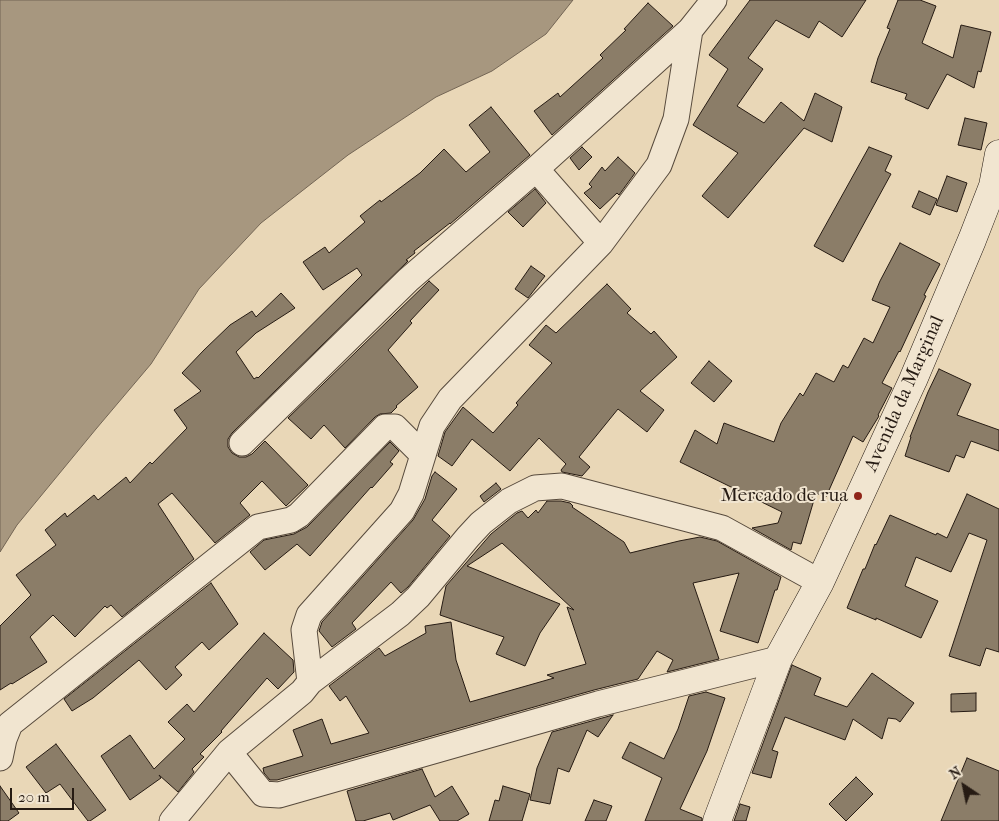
<!DOCTYPE html>
<style>
body{margin:0}
#map{position:relative;width:999px;height:821px;overflow:hidden;background:#e9d7b7;font-family:"IM FELL French Canon",serif}
canvas{display:block}
.north{position:absolute;left:939px;top:761px;width:50px;height:50px;-webkit-text-stroke:4px #f1e5d0;paint-order:stroke;rotate:326deg;font-size:14px;font-weight:700;line-height:20px;text-align:center;color:#261b13}
.north::after{content:'';display:block;margin:auto;width:18px;height:22px;background:#261b13;clip-path:polygon(50% 0,100% 100%,50% 72%,0 100%)}
.scale{position:absolute;left:10px;top:788px;width:64px;height:22px;box-sizing:border-box;border:2px solid #261b13;border-top:0;padding-left:6px;font-size:15px;line-height:18px;white-space:nowrap;color:#261b13;-webkit-text-stroke:4px #f1e5d0;paint-order:stroke}
</style>
<div id="map">
<canvas width="999" height="821"></canvas>
<div class="north">N</div>
<div class="scale">20 m</div>
</div>
<script>
const ctx = document.querySelector('canvas').getContext('2d');
ctx.lineJoin = 'round';
function paint(path, color) {
  ctx.fillStyle = color;
  ctx.fill(path, 'evenodd');
}
function poly(rows) {
  const path = new Path2D();
  for (const r of rows) {
    path.moveTo(r[0], r[1]);
    for (let i = 2; i < r.length; i += 2) path.lineTo(r[i], r[i + 1]);
  }
  return path;
}
function trace(path, color, width, dash) {
  ctx.strokeStyle = color;
  ctx.lineWidth = width;
  ctx.lineCap = dash ? 'butt' : 'round';
  ctx.setLineDash(dash || []);
  ctx.stroke(path);
}
function label(font, color, halo, rows, align = 'center') {
  ctx.font = font + ' "IM FELL French Canon",serif';
  ctx.lineWidth = 4;
  ctx.setLineDash([]);
  ctx.textBaseline = 'middle';
  ctx.strokeStyle = halo;
  ctx.fillStyle = color;
  for (const [text, x, y, turn = 0] of rows) {
    ctx.save();
    ctx.translate(x, y);
    ctx.rotate((+turn || 0) * Math.PI / 180);
    ctx.textAlign = isNaN(turn) ? turn : align;
    if (halo) ctx.strokeText(text, 0, 0);
    ctx.fillText(text, 0, 0);
    ctx.restore();
  }
}
const water = poly([
 [0,0,573,0,546,34,492,71,436,97,348,155,261,223,199,289,151,364,96,429,17,525,0,552,0,0]
]);
paint(water, '#a7977f');
trace(water, '#736554', 1);
const building = poly([
 [750,0,866,0,842,37,819,21,809,38,776,20,748,58,763,69,737,106,764,123,781,102,804,121,815,93,842,107,832,142,804,128,728,218,702,196,738,153,693,125,728,69,709,55,750,0],
 [898,0,920,0,936,6,922,43,953,58,961,25,991,32,981,72,978,71,974,88,947,74,928,109,905,99,907,94,871,82,878,58,890,29,887,28,898,0],
 [648,3,673,26,552,135,534,111,558,93,560,97,603,58,600,55,626,30,624,29,648,3],
 [491,107,530,155,450,224,450,223,414,251,415,253,406,260,408,261,232,433,228,439,228,447,232,453,239,457,246,457,252,454,265,441,308,485,286,506,262,481,240,503,250,515,215,543,172,493,158,504,194,559,122,617,111,605,107,608,105,606,75,637,53,615,30,637,47,662,12,684,11,683,0,690,0,626,31,595,16,575,56,545,45,530,65,513,67,517,94,495,98,500,126,477,130,483,150,462,152,464,187,428,174,410,201,391,182,373,204,350,230,325,252,311,256,317,281,293,295,308,256,333,236,352,254,379,257,377,258,378,362,275,357,268,323,290,303,262,325,247,329,253,365,222,360,216,380,200,381,202,420,173,444,149,466,172,490,152,469,125,491,107],
 [965,118,987,123,981,150,958,145,965,118],
 [582,147,592,157,579,170,570,158,582,147],
 [869,147,892,156,885,171,891,174,843,262,814,246,869,147],
 [618,157,635,173,619,195,617,193,600,209,584,193,592,187,589,184,602,167,605,171,618,157],
 [947,176,967,183,957,212,936,205,947,176],
 [535,189,546,203,523,227,508,212,535,189],
 [919,191,937,199,930,215,912,207,919,191],
 [900,243,940,264,924,295,926,296,900,352,899,351,882,383,892,388,878,415,879,416,863,442,853,436,826,497,816,493,801,544,793,542,791,550,752,528,778,523,782,512,680,462,695,430,717,444,724,423,774,442,781,423,800,393,803,396,816,373,834,382,843,365,848,368,864,338,873,343,890,307,872,300,880,281,900,243],
 [531,266,545,276,528,298,515,289,531,266],
 [429,281,439,290,410,321,412,323,388,350,418,387,396,406,397,407,391,413,380,414,375,417,345,448,324,425,311,439,288,418,429,281],
 [607,284,631,309,627,313,651,334,654,331,677,357,640,391,664,410,647,432,618,409,579,457,590,467,582,476,562,472,561,470,566,464,539,438,510,471,472,439,452,466,438,456,445,432,463,407,493,433,518,405,516,403,552,363,529,345,546,325,556,333,607,284],
 [709,361,732,381,714,402,691,383,709,361],
 [939,369,971,384,957,415,999,430,999,451,971,441,964,458,956,455,949,472,905,456,911,437,910,437,928,392,939,369],
 [390,442,399,451,390,462,393,464,372,488,371,487,310,556,297,544,265,570,250,552,264,540,294,534,307,527,390,442],
 [435,472,457,489,432,520,450,536,408,587,401,593,391,582,352,623,356,629,332,647,319,631,322,622,413,520,425,499,432,476,435,472],
 [496,483,501,489,484,502,480,496,496,483],
 [967,494,999,509,999,652,986,648,980,666,949,656,987,540,969,533,951,572,916,557,905,586,938,601,921,638,876,618,876,620,847,608,863,569,865,569,875,544,876,545,890,515,936,535,937,533,947,538,967,494],
 [547,501,561,501,570,503,573,506,572,507,624,542,630,553,679,541,700,537,717,541,781,577,777,590,775,590,758,643,720,631,739,573,693,583,719,659,667,672,673,660,657,651,638,679,594,690,277,780,270,780,264,773,263,768,303,756,293,730,322,719,331,744,369,733,346,696,340,701,329,686,379,648,385,656,426,633,425,626,451,622,456,660,470,702,554,678,547,675,586,664,567,607,574,610,502,543,467,566,560,604,540,633,525,666,496,654,504,637,440,615,446,586,491,534,517,513,522,511,528,518,536,510,538,513,547,501],
 [211,583,238,624,209,650,202,642,175,667,182,675,166,690,139,660,93,698,72,711,64,699,211,583],
 [264,633,293,660,294,672,278,689,267,678,221,731,222,732,200,754,204,757,192,769,194,772,178,792,159,775,161,778,130,800,101,756,130,735,154,769,185,739,168,722,187,704,194,712,264,633],
 [792,665,821,678,814,695,847,707,872,673,914,703,900,722,896,719,888,718,882,739,853,719,845,740,785,717,772,750,778,752,771,778,752,773,792,665],
 [706,692,725,698,707,751,680,809,702,818,702,821,645,821,662,778,622,758,630,742,664,759,678,729,689,696,706,692],
 [976,693,976,711,951,712,951,694,976,693],
 [613,715,598,737,587,730,569,772,558,768,550,804,530,800,537,768,552,732,613,715],
 [56,744,106,810,90,821,88,821,60,784,46,793,26,767,56,744],
 [967,758,999,771,999,821,941,821,967,758],
 [422,769,435,797,452,786,469,814,457,821,440,821,430,805,393,820,390,813,363,821,356,821,347,791,422,769],
 [856,777,873,794,846,821,829,804,856,777],
 [0,786,19,813,8,821,0,821,0,786],
 [503,786,530,794,522,821,489,821,495,800,499,801,503,786],
 [594,800,612,806,606,821,585,821,594,800],
 [740,804,750,807,746,821,734,821,740,804]
]);
paint(building, '#8b7d68');
trace(building, '#261b13', 1);
const street = poly([
 [536,169,601,243],
 [242,443,408,280,536,169,690,30,714,0],
 [310,682,400,614,418,597,468,537,481,523,509,501,535,488,562,486,722,528,820,582],
 [229,752,302,692,310,682,304,630,309,615,402,511,411,494,432,426,450,399,601,243,659,165,676,119,690,30],
 [0,758,4,739,10,724,258,527,291,520,299,515,385,427,395,427,423,455],
 [172,821,229,752,263,794,279,795,598,704,778,659]
]);
const secondary = poly([
 [717,821,778,659,820,582,913,380,972,240,993,186,999,154]
]);
trace(street, '#574a3c', 27);
trace(secondary, '#261b13', 29);
trace(street, '#f1e5d0', 25);
trace(secondary, '#f1e5d0', 28);
for (const [x, y, r, color] of [
 [858,496,5,"#8f2418"]
]) {
  const dot = new Path2D();
  dot.arc(x, y, r, 0, 2 * Math.PI);
  ctx.fillStyle = color;
  ctx.fill(dot);
  trace(dot, '#f1e5d0', 2);
}
label('19px', '#261b13', '#f1e5d0', [
 ["Avenida da Marginal",905,394,-66]
]);
label('19px', '#261b13', '#f1e5d0', [
 ["Mercado de rua",848,496]
], 'right');
</script>
